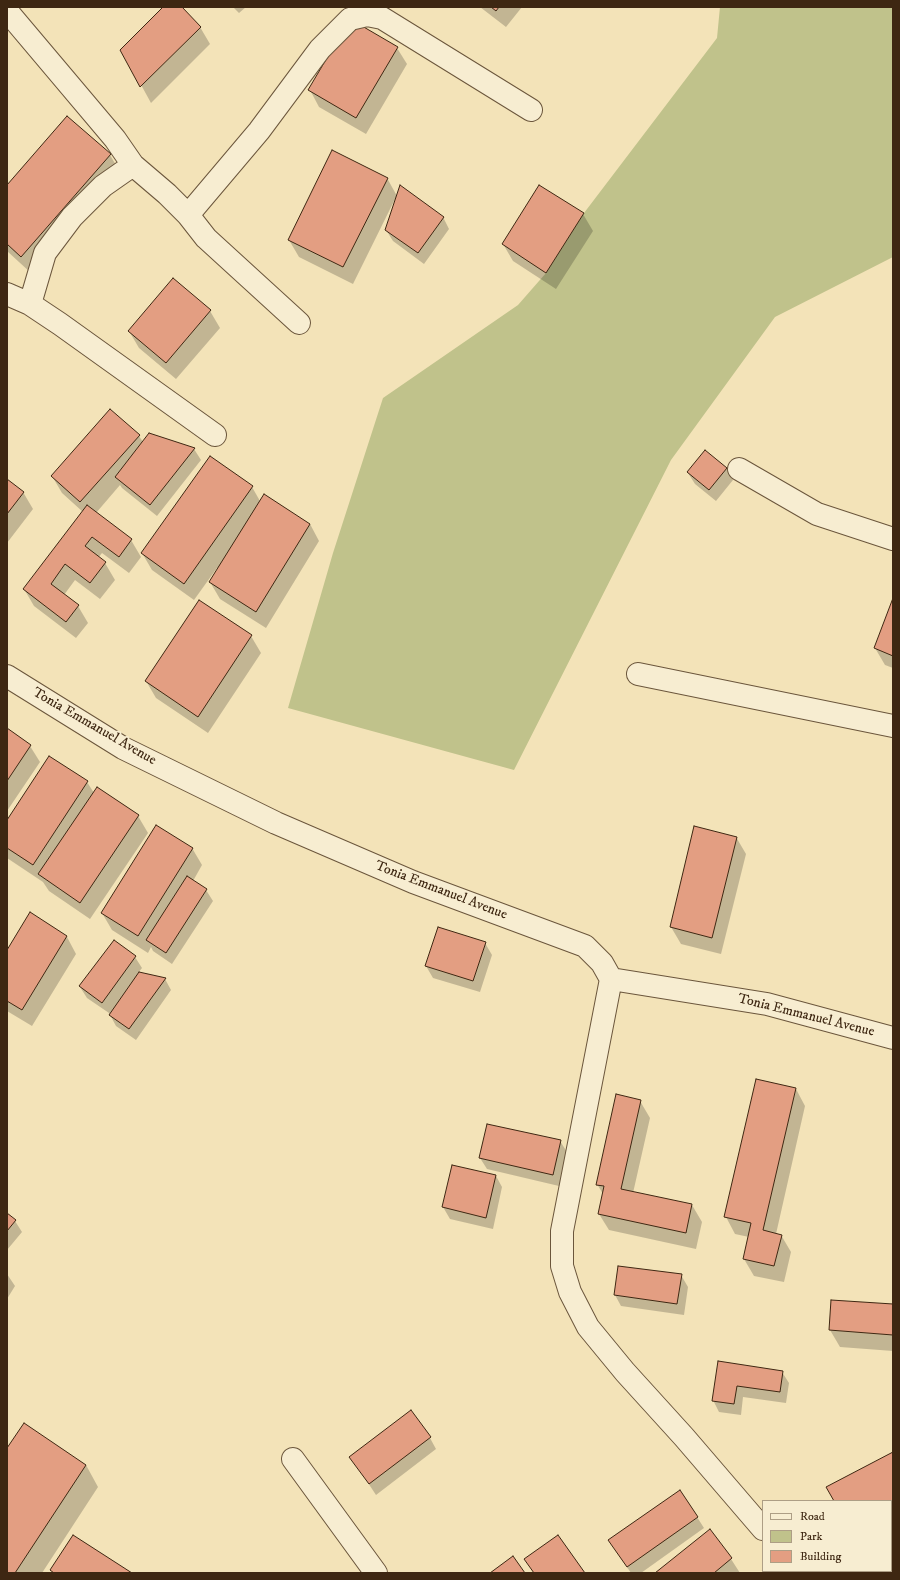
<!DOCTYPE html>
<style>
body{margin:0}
#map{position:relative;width:900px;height:1580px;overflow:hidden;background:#f3e3b8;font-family:"IM FELL DW Pica",serif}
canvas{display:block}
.frame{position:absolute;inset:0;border:8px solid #3e2712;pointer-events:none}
.legend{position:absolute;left:762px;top:1500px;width:130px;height:72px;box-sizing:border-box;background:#f7edd1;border:1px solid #ad9e85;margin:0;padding:5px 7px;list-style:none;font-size:12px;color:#3e2712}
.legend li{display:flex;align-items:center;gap:8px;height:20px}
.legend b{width:20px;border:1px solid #ad9e85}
</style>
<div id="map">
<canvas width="900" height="1580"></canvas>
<div class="frame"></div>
<ul class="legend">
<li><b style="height:5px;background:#f7edd1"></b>Road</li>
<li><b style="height:11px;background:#c0c28b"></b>Park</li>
<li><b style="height:11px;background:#e39e82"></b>Building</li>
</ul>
</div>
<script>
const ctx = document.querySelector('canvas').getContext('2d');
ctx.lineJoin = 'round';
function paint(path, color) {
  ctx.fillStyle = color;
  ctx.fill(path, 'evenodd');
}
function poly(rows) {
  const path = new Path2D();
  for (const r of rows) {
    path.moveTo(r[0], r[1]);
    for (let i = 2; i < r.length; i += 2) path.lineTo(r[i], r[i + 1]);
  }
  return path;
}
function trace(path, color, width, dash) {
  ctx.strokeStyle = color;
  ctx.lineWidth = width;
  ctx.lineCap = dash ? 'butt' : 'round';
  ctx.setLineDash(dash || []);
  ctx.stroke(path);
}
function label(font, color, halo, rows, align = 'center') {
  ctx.font = font + ' "IM FELL DW Pica",serif';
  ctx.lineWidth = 3.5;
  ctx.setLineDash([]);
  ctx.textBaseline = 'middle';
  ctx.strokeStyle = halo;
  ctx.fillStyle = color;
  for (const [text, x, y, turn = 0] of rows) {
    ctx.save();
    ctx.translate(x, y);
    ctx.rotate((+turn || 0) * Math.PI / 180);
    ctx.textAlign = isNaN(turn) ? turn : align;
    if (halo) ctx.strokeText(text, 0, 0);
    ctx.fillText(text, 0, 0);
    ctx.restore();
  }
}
paint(poly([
 [720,7,893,7,893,257,775,317,671,460,514,770,288,708,333,553,383,398,518,305,546,273,584,213,717,38]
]), '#c0c28b');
paint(poly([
 [165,7,180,7,200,27,210,44,151,103,122,50],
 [233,7,246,7,239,13],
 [480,7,522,7,506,27],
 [397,48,407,64,366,134,319,107,310,90],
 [110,155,120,172,31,273,7,251,7,186],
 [387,178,397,196,443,217,449,229,424,264,393,241,386,230,396,197,353,284,299,257,289,240],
 [583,214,593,231,556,289,513,261,503,244],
 [174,279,210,311,220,328,176,379,139,348,129,331],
 [139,436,143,442,194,449,201,460,157,516,122,488,120,485,96,513,131,540,141,557,129,573,102,553,98,558,105,563,115,580,100,599,75,580,64,595,78,606,88,623,76,638,34,606,24,589,83,512,62,493,52,476],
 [210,457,252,487,260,501,310,524,319,541,266,628,220,599,210,582,218,569,217,568,194,600,152,570,142,553],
 [726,468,733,480,716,501,695,484,688,473],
 [7,480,23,492,33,509,7,543],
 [893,601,893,668,885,665,875,648],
 [251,636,261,653,208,733,156,698,146,681],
 [7,730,30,746,40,762,7,811],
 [87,782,94,793,138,816,148,833,90,919,49,891,43,882,7,858,7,822],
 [736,837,746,854,721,954,681,944,671,927],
 [192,848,202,865,193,881,206,890,213,901,172,964,153,951,151,947,148,953,112,930,102,913],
 [31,914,67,937,76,954,32,1026,7,1011,7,952],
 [485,943,492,955,480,992,433,978,426,966],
 [135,957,142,968,138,973,165,979,171,990,136,1040,116,1026,109,1013,87,998,80,987],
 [796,1089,805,1106,776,1234,781,1235,791,1252,784,1282,754,1276,744,1259,749,1237,735,1234,726,1217],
 [640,1101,650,1118,633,1193,692,1205,702,1222,696,1249,609,1230,599,1214,603,1194,597,1184],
 [560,1141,567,1152,559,1186,487,1169,480,1158],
 [496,1176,502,1187,493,1229,450,1219,443,1207],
 [7,1214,15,1221,22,1232,7,1250],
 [7,1274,15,1286,7,1299],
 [681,1275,688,1287,684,1315,621,1306,615,1295],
 [831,1301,893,1305,893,1351,840,1347,830,1330],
 [719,1363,782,1372,789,1383,786,1403,743,1397,741,1415,719,1412,713,1400],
 [430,1438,436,1449,376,1495,351,1457],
 [7,1450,86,1465,98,1487,42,1573,7,1573],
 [893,1453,893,1552,891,1553,891,1501,835,1501],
 [697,1517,704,1528,641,1573,631,1573,616,1551],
 [710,1531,731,1559,740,1573,656,1573]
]), '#0003');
const building = poly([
 [163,7,182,7,201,27,140,87,120,50,163,7],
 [491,7,499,7,496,11,491,7],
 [350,19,398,47,356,118,308,90,350,19],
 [67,116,111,154,21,257,7,244,7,185,67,116],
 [332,150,388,178,343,267,288,240,332,150],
 [400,185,444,217,418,253,385,230,400,185],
 [539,185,584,213,546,273,502,244,539,185],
 [173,278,211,310,166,363,128,331,173,278],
 [110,409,140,435,80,502,51,476,110,409],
 [149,433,195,448,150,505,115,477,149,433],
 [705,450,727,468,709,490,687,472,705,450],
 [210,456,253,486,184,584,141,553,210,456],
 [7,479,24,492,7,514,7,479],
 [264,494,310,524,256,612,209,582,264,494],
 [87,505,132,539,119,557,92,537,85,546,106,562,90,583,65,564,51,584,79,605,66,622,23,589,87,505],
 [893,598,893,656,874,648,893,598],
 [199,600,252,635,198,717,145,681,199,600],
 [7,728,31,745,7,781,7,728],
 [49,756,88,781,33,865,7,848,7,820,49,756],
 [97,787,139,815,80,903,38,874,97,787],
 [156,825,193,848,138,936,101,913,156,825],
 [694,826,737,837,712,938,670,927,694,826],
 [187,876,207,889,166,953,146,940,187,876],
 [30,912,67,936,22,1010,7,1001,7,950,30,912],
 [438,927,486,942,473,981,425,966,438,927],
 [114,940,136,956,102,1003,79,986,114,940],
 [139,972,166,978,129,1029,109,1015,139,972],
 [756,1079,796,1088,763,1230,782,1235,774,1266,743,1259,751,1223,724,1217,756,1079],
 [616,1094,641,1100,621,1189,692,1204,686,1233,598,1214,604,1186,596,1185,616,1094],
 [487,1124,561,1140,553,1175,479,1158,487,1124],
 [452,1165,496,1175,486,1218,442,1207,452,1165],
 [7,1213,16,1220,7,1231,7,1213],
 [618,1266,682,1274,677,1304,614,1295,618,1266],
 [831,1300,893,1304,893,1335,829,1330,831,1300],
 [718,1361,783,1371,780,1392,737,1386,734,1404,712,1401,718,1361],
 [411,1410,431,1437,369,1484,349,1457,411,1410],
 [24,1423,86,1465,15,1573,7,1573,7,1448,24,1423],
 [893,1452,893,1530,891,1531,891,1501,834,1501,826,1487,893,1452],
 [680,1490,698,1517,627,1567,608,1540,680,1490],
 [710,1529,732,1558,714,1573,655,1573,710,1529],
 [73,1535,132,1573,54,1573,50,1570,73,1535],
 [558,1535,585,1573,534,1573,524,1559,558,1535],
 [513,1556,525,1573,490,1573,513,1556]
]);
paint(building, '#e39e82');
trace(building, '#3e2712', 1);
const minor = poly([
 [7,11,115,139,133,165,167,194,188,215,206,238,299,323],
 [188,215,259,131,320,49,350,19,367,15,382,18,531,110],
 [7,294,30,304,60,324,215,435],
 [30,304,45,253,72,217,103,186,133,165],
 [739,469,817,514,893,539],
 [638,674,893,726],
 [7,676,123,748,276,823,413,882,585,946,602,963,611,979],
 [611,979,562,1231,562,1266,570,1292,588,1327,625,1372,684,1437,763,1529],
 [611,979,767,1004,893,1038],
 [293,1459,376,1573],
 [799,1571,801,1573]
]);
trace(minor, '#6b563c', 24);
trace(minor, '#f7edd1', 22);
label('14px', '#3e2712', '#f7edd1', [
 ["Tonia Emmanuel Avenue",94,727,30],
 ["Tonia Emmanuel Avenue",441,891,21],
 ["Tonia Emmanuel Avenue",806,1016,14]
]);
</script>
